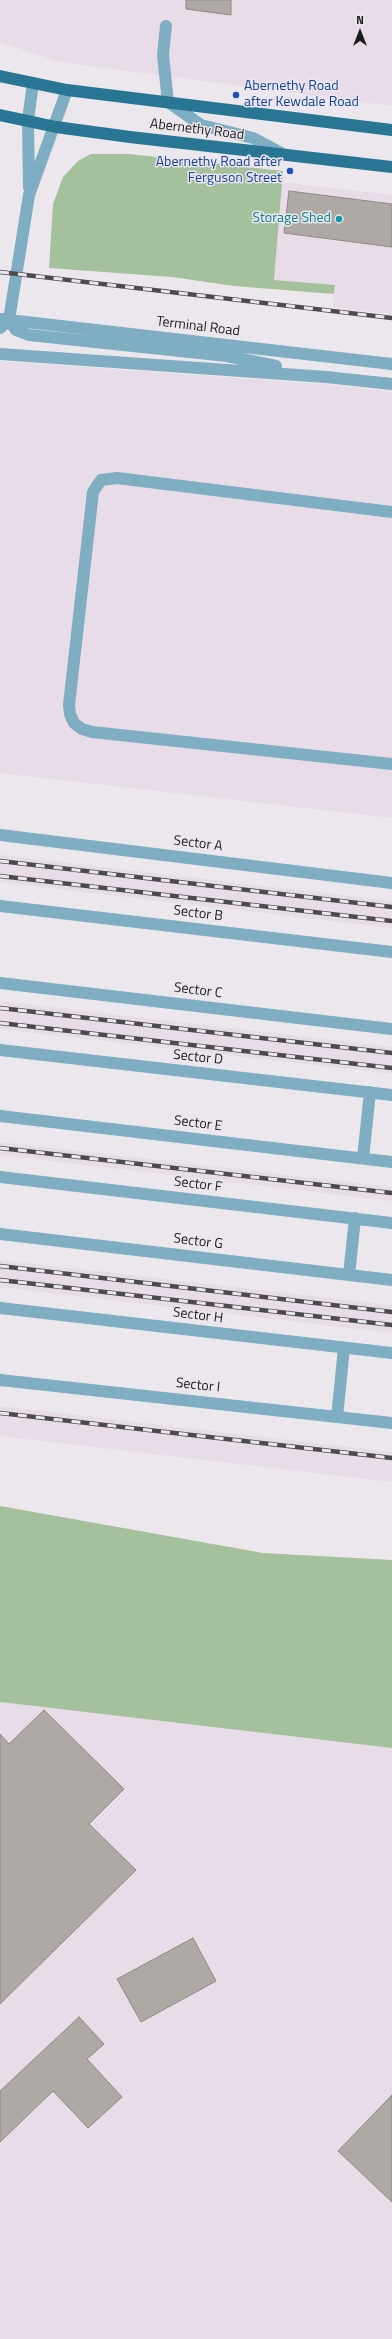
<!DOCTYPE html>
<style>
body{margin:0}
#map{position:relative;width:392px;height:2339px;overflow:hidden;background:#ece7ec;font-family:"Titillium Web",sans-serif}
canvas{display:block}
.north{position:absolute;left:340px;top:12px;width:40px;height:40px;-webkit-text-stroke:3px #ece7ec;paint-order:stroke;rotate:0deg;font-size:11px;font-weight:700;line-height:16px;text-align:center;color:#1c1b1c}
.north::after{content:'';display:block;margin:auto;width:14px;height:18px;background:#1c1b1c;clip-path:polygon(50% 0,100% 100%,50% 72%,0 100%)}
</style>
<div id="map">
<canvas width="392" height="2339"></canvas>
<div class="north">N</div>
</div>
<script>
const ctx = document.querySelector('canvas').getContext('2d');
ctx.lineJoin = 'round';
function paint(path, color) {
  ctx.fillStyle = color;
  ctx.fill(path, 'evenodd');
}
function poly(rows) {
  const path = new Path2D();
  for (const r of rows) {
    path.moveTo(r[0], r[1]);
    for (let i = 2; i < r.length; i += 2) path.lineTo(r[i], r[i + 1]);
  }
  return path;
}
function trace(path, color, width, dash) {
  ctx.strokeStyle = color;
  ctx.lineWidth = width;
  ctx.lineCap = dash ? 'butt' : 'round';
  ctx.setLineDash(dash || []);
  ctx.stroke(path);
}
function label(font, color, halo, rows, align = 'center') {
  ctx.font = font + ' "Titillium Web",sans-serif';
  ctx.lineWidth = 3;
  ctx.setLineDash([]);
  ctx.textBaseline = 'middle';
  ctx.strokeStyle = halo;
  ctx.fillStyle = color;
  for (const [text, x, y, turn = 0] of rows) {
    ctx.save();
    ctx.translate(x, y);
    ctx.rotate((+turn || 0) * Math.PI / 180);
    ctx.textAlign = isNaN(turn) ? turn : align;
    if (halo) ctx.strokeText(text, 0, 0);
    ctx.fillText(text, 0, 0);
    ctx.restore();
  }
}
paint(poly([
 [0,0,392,0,392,106,60,62,0,42],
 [282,182,392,195,392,314,333,308,335,285,274,280],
 [0,361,333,385,392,392,392,818,0,773],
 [0,855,392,901,392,928,0,882],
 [0,1001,392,1047,392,1074,0,1029],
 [0,1142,392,1187,392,1201,0,1155],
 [0,1260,392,1305,392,1333,0,1287],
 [0,1406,392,1452,392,1482,0,1436],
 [0,1702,392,1748,392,2339,0,2339]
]), '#e7dce7');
paint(poly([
 [91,154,129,154,283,171,274,280,335,285,334,294,234,286,172,277,49,268,53,204,63,177,78,161],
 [0,1506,263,1553,392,1560,392,1748,0,1702]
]), '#a4c09c');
const building = poly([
 [186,0,231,0,231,15,186,9,186,0],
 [289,191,392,204,392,247,284,233,289,191],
 [44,1710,124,1789,89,1824,136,1870,0,2004,0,1734,9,1744,44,1710],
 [193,1938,216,1981,141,2022,117,1979,193,1938],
 [79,2017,104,2044,87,2059,122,2097,88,2128,53,2091,0,2142,0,2091,79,2017],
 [392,2095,392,2202,338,2151,392,2095]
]);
paint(building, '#aea9a4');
trace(building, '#8e8985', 1);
trace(poly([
 [166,26,163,55,168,102,201,125,253,138,283,154],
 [29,188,28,120,33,83],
 [0,319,392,364],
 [9,320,29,195,67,90],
 [0,328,9,320,16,330,29,335,227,356,276,366],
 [0,354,326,377,392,384],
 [392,512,117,478,101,480,93,492,69,705,70,714,74,723,82,729,92,732,392,764],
 [0,835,392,883],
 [0,906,392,952],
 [0,983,392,1029],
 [0,1050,392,1095],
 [0,1116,392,1162],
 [363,1158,370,1092],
 [0,1177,392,1223],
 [0,1234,392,1280],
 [349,1275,355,1218],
 [0,1308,392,1353],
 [0,1380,392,1423],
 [337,1417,344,1348]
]), '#7fadc1', 12);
trace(poly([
 [0,76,67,90,392,130],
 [0,115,56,127,130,137,392,167]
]), '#287693', 12);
const rail = poly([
 [0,272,392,318],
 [0,861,392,907],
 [0,876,392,921],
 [0,1008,392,1053],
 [0,1023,392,1068],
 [0,1148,392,1193],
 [0,1266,392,1312],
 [0,1280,392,1325],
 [0,1413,392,1458]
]);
trace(rail, '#4c4a4c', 4.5);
trace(rail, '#ece7ec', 3, [9]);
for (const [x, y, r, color] of [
 [236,95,4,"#1a4fb4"],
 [290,171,4,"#1a4fb4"],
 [339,219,4,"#0f9aa8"]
]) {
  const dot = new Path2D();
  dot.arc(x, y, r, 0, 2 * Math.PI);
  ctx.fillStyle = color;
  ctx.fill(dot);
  trace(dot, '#ece7ec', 1.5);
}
label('14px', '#164399', '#ece7ec', [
 ["Abernethy Road",244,87],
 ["after Kewdale Road",244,103],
 ["Abernethy Road after",282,163,"right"],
 ["Ferguson Street",282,179,"right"]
], 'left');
label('14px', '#1c1b1c', '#ece7ec', [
 ["Abernethy Road",197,130,7],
 ["Terminal Road",198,327,7],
 ["Sector A",198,844,7],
 ["Sector B",198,914,7],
 ["Sector C",198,991,7],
 ["Sector D",198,1058,6],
 ["Sector E",198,1124,7],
 ["Sector F",198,1185,7],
 ["Sector G",198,1242,7],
 ["Sector H",198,1316,7],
 ["Sector I",198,1386,6]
]);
label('14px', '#0d838f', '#ece7ec', [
 ["Storage Shed",331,219]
], 'right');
</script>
